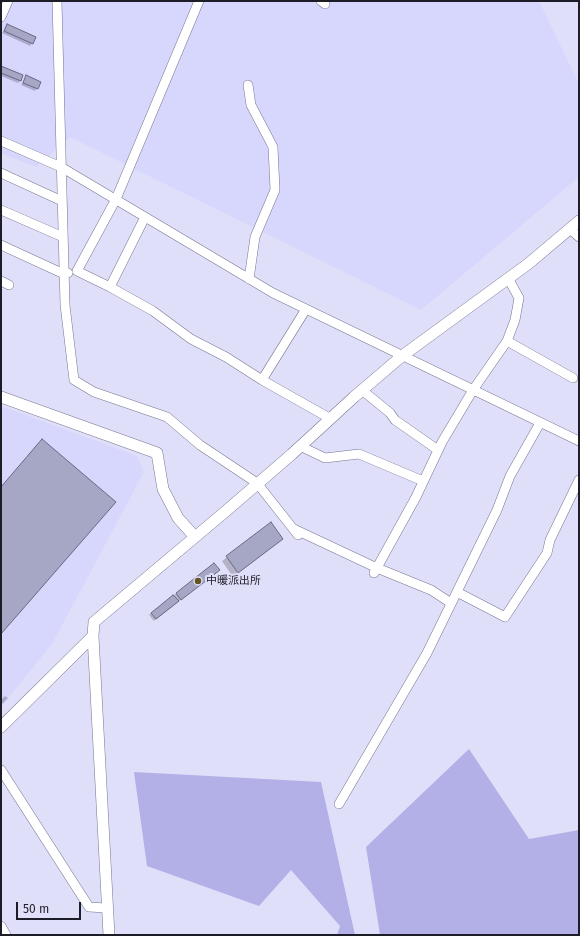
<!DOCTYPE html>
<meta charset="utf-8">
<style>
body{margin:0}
#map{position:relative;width:580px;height:936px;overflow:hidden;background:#e0dff9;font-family:"Fira Sans",sans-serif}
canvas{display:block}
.frame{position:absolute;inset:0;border:2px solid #1d1d28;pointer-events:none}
.scale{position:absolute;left:16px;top:902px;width:65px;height:18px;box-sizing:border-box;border:2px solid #1d1d28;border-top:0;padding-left:5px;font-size:12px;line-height:14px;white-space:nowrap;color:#1d1d28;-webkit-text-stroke:3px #e0dff9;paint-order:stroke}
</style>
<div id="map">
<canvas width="580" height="936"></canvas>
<div class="frame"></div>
<div class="scale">50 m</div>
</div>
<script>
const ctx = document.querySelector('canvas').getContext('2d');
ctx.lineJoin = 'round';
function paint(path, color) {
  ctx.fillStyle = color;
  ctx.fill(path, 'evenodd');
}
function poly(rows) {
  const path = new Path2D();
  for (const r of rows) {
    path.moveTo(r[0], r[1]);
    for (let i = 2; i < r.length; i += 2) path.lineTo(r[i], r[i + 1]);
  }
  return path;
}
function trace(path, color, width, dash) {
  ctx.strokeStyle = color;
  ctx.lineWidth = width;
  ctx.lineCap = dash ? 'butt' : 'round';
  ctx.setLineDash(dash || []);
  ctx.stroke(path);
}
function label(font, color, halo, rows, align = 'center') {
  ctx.font = font + ' "Fira Sans","Noto Sans SC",sans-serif';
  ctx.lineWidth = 4;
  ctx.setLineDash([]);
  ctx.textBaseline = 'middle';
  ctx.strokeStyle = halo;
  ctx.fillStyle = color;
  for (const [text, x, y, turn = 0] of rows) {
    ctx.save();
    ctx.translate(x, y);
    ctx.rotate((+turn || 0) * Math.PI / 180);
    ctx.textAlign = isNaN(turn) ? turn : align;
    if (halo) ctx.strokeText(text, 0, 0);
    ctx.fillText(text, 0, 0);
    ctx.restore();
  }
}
paint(poly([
 [1,1,539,1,579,84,579,177,421,310,70,137,36,167,1,153],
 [1,406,137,456,144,472,52,644,1,707]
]), '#d7d6fd');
paint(poly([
 [469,749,529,839,579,830,579,935,380,935,366,847],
 [134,772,321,782,355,935,337,935,340,926,291,870,259,906,147,866]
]), '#b2b0e7');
paint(poly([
 [7,26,32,43,30,46,2,33],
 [1,67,22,75,20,81,18,83,1,76],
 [26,77,40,82,35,91,21,85],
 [270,524,282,539,233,577,222,561],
 [214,564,215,573,154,621,149,615,151,613],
 [5,696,8,698,1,705,1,700]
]), '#0003');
const building = poly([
 [7,24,36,37,33,44,4,31,7,24],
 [1,66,23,75,21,81,1,73,1,66],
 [26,75,41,82,38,89,23,83,26,75],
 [42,439,116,502,1,634,1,487,42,439],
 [271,522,283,539,238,573,226,556,271,522],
 [214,563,220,570,181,600,176,593,214,563],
 [173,595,179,601,156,619,151,613,173,595]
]);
paint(building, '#a6a6c5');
trace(building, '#696885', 1);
const minor = poly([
 [57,1,65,305,74,380,94,392,167,417,200,445,257,483,298,535],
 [321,1,325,4],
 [1,17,8,1],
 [248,85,251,105,273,147,275,190,255,237,249,279],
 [1,141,61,167,273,293,579,441],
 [1,173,62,201],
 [1,210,63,237],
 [145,217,110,287,77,271,116,199,199,1],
 [570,229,579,237],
 [1,245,64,274,68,273],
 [508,278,519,298,515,320,507,341,573,378],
 [1,281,9,285],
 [110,287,153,311,191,339,226,357,262,380],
 [306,309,262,380,331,419],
 [362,390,390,413,395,420,438,450],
 [300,446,325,458,359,454,423,481],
 [294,529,377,568,431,590,451,603],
 [374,573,416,497,442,442,473,390,507,341],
 [457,592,505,617,547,553,550,540,579,480],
 [1,770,89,907,106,908],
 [339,804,427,653,497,510,510,476,540,423],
 [1,926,6,935]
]);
const tertiary = poly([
 [1,397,157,453,163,489,178,518,195,537],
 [1,727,93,636],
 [109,935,93,636,94,622,226,511,292,454,354,397,402,356,528,264,579,221]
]);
trace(minor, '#757591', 10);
trace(tertiary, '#757591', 12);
trace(minor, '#fff', 9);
trace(tertiary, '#fff', 11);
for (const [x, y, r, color] of [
 [198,581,4,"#645522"]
]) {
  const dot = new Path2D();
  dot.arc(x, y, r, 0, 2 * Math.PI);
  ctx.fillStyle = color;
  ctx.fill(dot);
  trace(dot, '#e0dff9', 1.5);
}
label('11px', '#1d1d28', '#e0dff9', [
 ["中暖派出所",206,581]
], 'left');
</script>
